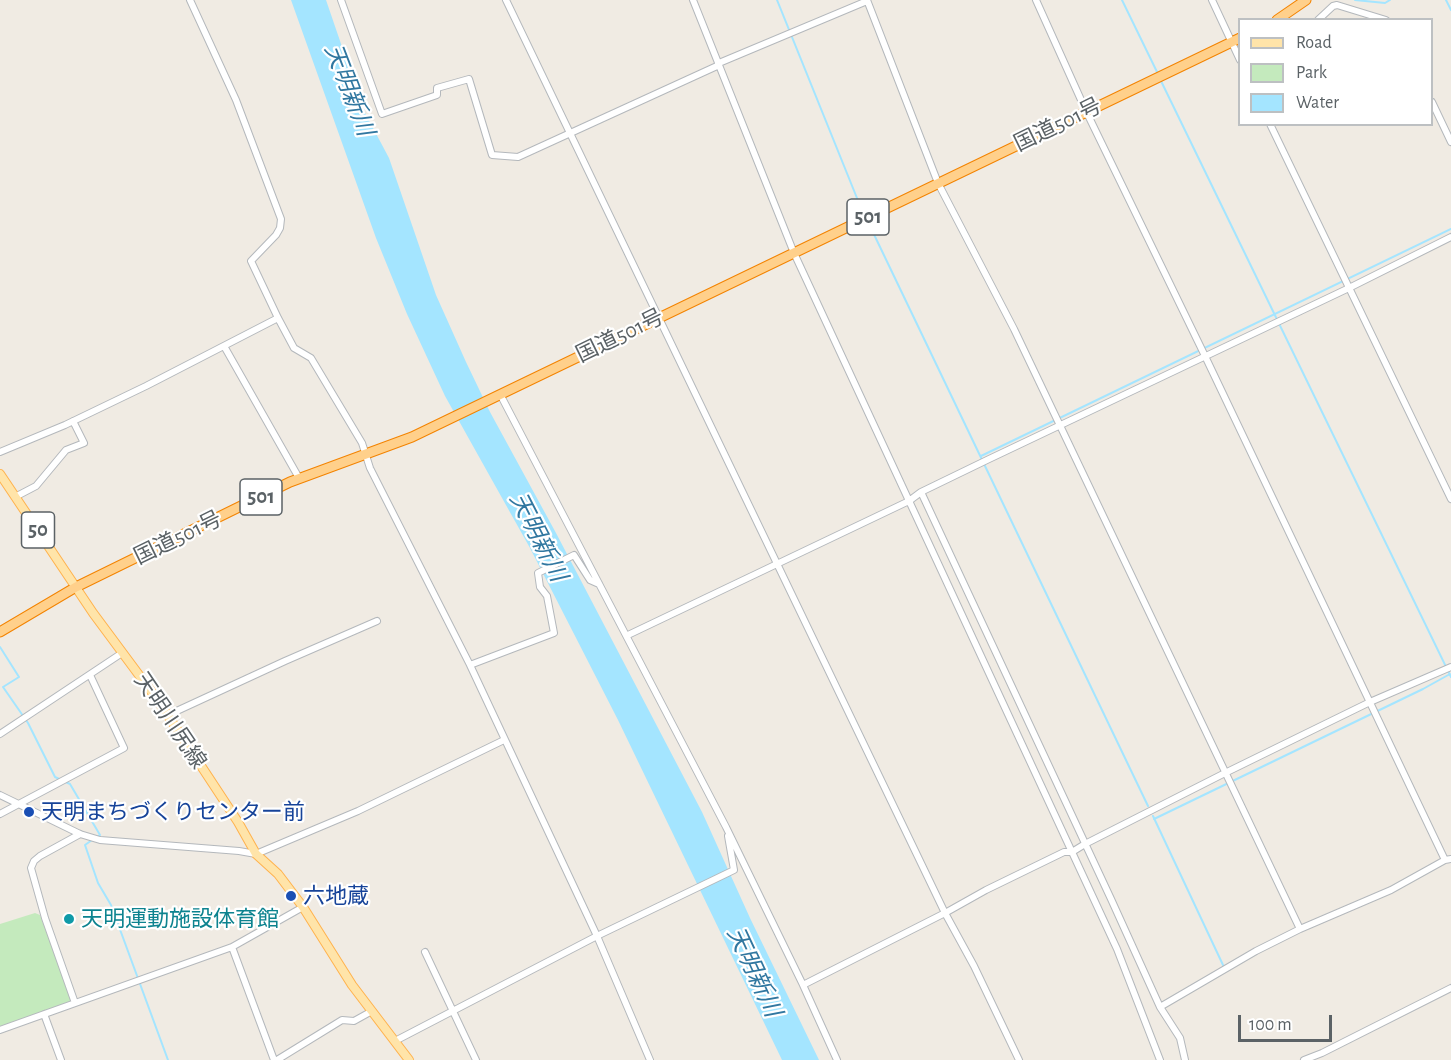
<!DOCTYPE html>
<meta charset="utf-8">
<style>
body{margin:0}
#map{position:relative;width:1451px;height:1060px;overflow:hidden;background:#f0ebe3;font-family:"Alegreya Sans",sans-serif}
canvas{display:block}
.legend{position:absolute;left:1238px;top:18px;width:195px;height:108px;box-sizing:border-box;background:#fff;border:2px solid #bdc0c2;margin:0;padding:8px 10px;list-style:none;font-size:18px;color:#5b6266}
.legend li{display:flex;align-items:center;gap:12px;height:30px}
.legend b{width:30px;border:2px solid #bdc0c2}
.scale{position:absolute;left:1238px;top:1015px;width:94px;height:27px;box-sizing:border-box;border:3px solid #5b6266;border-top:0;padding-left:8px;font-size:18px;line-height:21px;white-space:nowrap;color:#5b6266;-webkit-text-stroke:4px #fff;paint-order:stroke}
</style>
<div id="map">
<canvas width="1451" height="1060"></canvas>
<ul class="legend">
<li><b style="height:8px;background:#ffe4a9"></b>Road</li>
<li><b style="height:16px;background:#c4eabd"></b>Park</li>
<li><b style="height:16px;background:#a4e5ff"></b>Water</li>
</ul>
<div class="scale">100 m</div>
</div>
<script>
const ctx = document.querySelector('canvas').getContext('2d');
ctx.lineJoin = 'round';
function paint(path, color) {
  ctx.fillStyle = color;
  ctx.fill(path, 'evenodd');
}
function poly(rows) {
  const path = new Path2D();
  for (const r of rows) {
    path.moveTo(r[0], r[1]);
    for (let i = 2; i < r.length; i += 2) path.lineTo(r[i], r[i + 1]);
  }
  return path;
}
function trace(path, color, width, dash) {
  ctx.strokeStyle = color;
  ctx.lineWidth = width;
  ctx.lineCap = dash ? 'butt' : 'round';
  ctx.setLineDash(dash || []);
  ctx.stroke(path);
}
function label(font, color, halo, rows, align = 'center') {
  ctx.font = font + ' "Alegreya Sans","Noto Sans JP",sans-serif';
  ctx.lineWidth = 4.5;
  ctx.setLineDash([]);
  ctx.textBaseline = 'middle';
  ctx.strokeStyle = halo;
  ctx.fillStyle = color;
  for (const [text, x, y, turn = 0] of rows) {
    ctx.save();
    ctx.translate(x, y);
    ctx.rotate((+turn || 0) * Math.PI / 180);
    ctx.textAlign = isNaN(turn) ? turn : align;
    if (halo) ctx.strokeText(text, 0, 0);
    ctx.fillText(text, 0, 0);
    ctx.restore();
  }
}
paint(poly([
 [35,913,40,915,72,1002,0,1028,0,924]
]), '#c4eabd');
paint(poly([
 [291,0,326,0,364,111,389,158,436,295,466,362,490,412,556,533,702,812,750,918,819,1060,782,1060,618,720,530,548,445,396,407,314,376,238]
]), '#a4e5ff');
trace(poly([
 [777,0,861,208],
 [1122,0,1159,76],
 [1355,0,1385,3,1390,0],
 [1446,0,1451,10],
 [1161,81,1451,677],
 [869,224,1148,806],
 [981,456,1451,229],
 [0,647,19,677,3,687,28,723,55,777,70,784,100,835,97,837],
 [1153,816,1223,965],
 [1154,819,1423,689,1450,674],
 [92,840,85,845,98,883,111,905,168,1060]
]), '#a4e5ff', 2);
const minor = poly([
 [190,0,236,100,281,219,280,228,276,235,251,261,278,318,294,348,311,358,362,443,370,468,470,665,597,936,650,1060],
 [341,0,382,114,437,95,437,88,469,79,492,155,518,157,717,66,719,63,867,1],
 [506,0,945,913,974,966,1019,1060],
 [693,0,794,253,1117,949,1160,1060],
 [867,0,938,183,1014,329,1300,929],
 [1036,0,1086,111,1205,356,1445,860],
 [1212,0,1240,60],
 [1318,20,1333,6,1337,5,1386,20],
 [1432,102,1451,142],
 [1270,124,1451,499],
 [224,346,299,478],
 [500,394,726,827,803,985,837,1060],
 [0,452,65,425,146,386,278,318],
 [921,492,1111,899,1160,1007,1180,1038,1185,1060],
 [15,497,36,486,66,450,84,443,73,421],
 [628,635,909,501,921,492,987,460,1349,288,1451,237],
 [470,665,554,633,547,596,540,587,538,573,574,555,590,580,599,584],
 [168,715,285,661,377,621],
 [0,734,122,653],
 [0,795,80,834,100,840,239,851,256,854,358,811,504,740],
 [0,814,124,748,90,675],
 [232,947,274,1060],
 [425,952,476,1060],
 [803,985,945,913,986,890,1064,852,1072,852,1085,844,1225,773,1370,702,1451,667],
 [75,1003,45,918,31,868,34,861,40,856,80,834],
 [1160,1007,1256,951,1300,929,1391,890,1445,860,1451,859],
 [44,1014,61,1060],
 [0,1030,232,947,303,907],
 [395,1041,597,936,734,870,728,836],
 [277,1060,342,1020,354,1021,372,1011],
 [1304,1060,1322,1053,1451,988]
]);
const major = poly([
 [0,474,93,613,159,702,238,822,256,854,278,874,303,907,352,985,409,1060]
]);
const highway = poly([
 [1277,20,1306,0],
 [0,632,76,587,290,482,412,437,1240,38]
]);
trace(minor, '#b4b8bc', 8);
trace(major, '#ffb24d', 10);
trace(highway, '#f38300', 11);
trace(minor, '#fff', 6);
trace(major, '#ffe4a9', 8);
trace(highway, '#ffd08b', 9);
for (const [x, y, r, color] of [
 [29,812,6,"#1a4fb4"],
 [291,896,6,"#1a4fb4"],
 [69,919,6,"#0f9aa8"]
]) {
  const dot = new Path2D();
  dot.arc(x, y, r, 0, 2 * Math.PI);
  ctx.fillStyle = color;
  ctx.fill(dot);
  trace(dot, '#fff', 2);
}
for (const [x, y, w] of [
 [868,217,42],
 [261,497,42],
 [38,530,33]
]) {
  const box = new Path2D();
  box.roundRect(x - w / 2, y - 18, w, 36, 4.5);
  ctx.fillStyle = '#fff';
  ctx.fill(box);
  trace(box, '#5b6266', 1.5);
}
label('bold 21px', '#5b6266', null, [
 ["501",868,217],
 ["501",261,497],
 ["50",38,530]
]);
label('22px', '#5b6266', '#fff', [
 ["国道501号",1058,125,-26],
 ["国道501号",620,336,-26],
 ["国道501号",178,538,-26],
 ["天明川尻線",170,721,56]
]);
label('22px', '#164399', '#fff', [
 ["天明まちづくりセンター前",41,812],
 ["六地蔵",303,896]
], 'left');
label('22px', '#0d838f', '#fff', [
 ["天明運動施設体育館",81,919]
], 'left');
label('italic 24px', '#3077a0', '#fff', [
 ["天明新川",349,90,69],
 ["天明新川",538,537,63],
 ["天明新川",754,972,65]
]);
</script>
